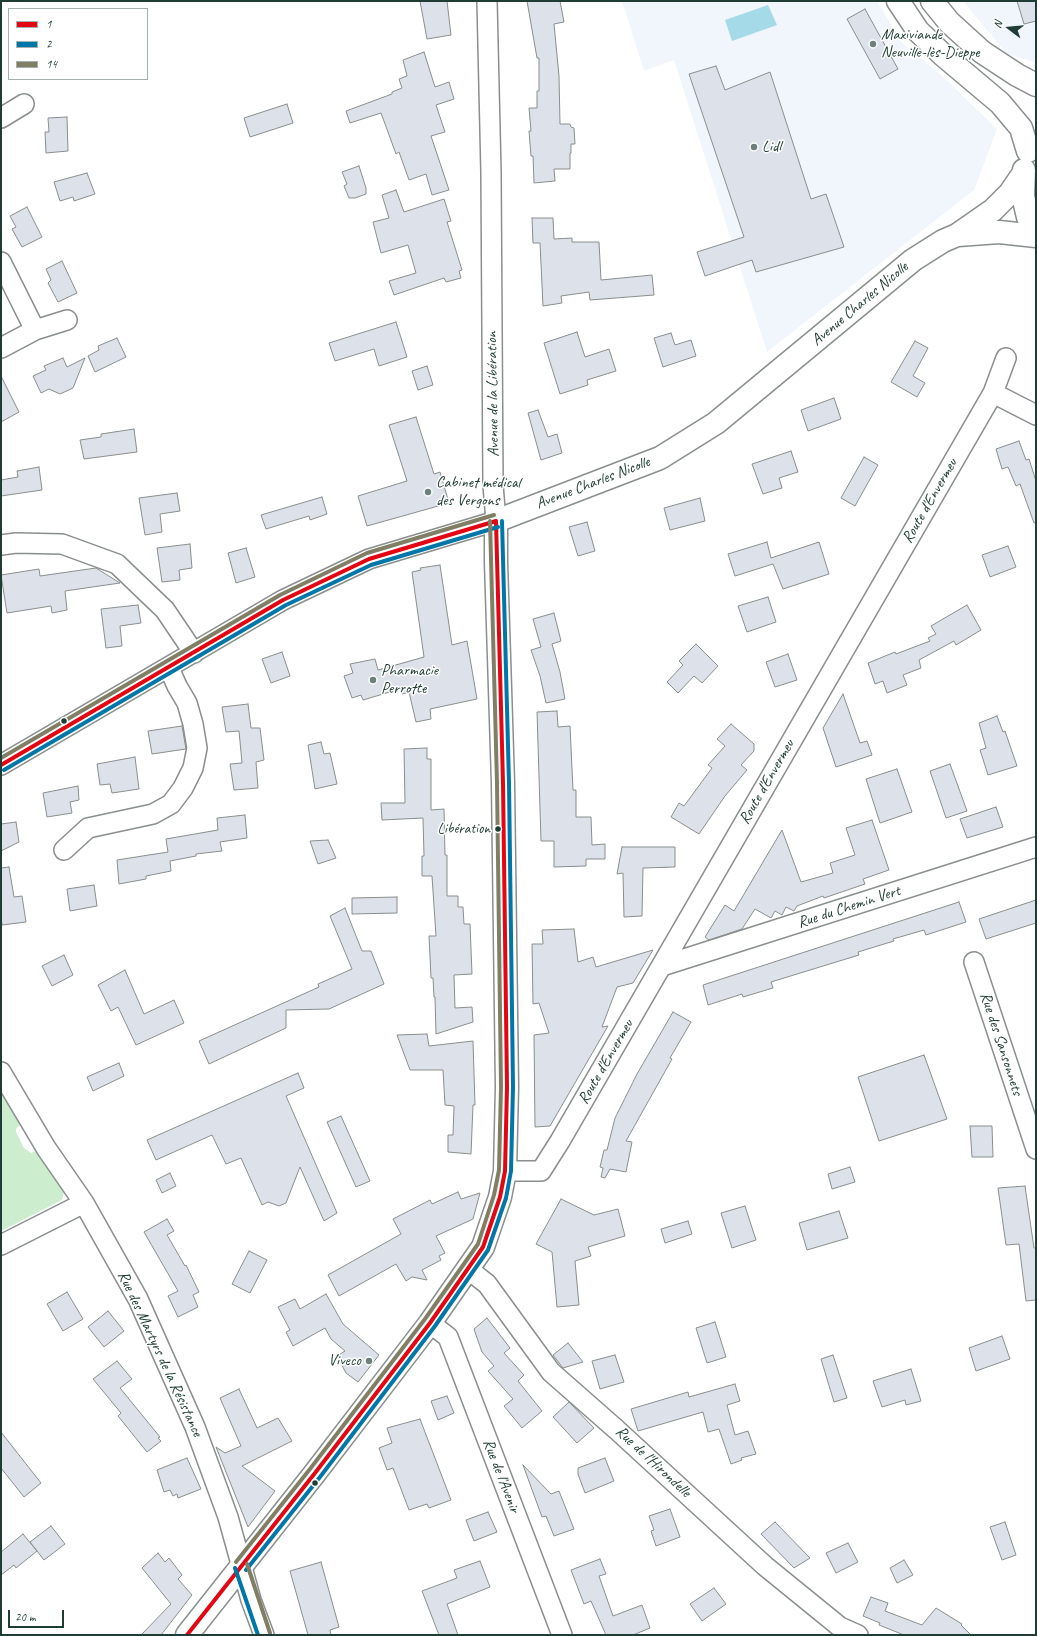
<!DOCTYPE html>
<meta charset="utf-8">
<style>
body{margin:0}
#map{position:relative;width:1037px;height:1636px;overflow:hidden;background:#fff;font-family:Caveat,sans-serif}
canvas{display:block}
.frame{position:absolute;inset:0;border:2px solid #1f3d34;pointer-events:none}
.legend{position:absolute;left:8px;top:8px;width:140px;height:72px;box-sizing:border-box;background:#fff;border:1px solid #a5b1ae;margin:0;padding:5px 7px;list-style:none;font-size:12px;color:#1f3d34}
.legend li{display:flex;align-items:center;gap:8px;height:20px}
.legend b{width:20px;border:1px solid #a5b1ae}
.north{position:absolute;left:989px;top:8px;width:40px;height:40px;-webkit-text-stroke:3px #fff;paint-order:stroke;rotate:286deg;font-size:11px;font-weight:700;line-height:16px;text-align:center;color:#1f3d34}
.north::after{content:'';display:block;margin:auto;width:14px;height:18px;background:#1f3d34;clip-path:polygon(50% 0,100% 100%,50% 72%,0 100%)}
.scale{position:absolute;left:8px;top:1610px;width:56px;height:18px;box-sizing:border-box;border:2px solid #1f3d34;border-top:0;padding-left:5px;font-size:12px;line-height:14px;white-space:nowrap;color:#1f3d34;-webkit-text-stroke:3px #fff;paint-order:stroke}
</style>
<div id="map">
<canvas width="1037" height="1636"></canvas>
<div class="frame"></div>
<ul class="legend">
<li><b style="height:5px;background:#e30613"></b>1</li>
<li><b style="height:5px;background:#0077a8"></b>2</li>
<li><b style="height:5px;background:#807f65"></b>14</li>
</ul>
<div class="north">N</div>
<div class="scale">20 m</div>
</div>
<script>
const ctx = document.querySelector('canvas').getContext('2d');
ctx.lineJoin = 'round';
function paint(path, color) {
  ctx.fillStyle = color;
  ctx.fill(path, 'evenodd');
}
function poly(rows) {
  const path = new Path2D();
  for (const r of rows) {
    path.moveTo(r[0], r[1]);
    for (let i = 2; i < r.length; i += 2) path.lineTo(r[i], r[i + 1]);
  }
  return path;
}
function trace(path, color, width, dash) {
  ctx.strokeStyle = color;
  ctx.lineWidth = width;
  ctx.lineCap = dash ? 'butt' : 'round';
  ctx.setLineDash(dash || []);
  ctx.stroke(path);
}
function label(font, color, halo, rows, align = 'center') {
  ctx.font = font + ' Caveat,sans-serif';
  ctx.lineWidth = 3;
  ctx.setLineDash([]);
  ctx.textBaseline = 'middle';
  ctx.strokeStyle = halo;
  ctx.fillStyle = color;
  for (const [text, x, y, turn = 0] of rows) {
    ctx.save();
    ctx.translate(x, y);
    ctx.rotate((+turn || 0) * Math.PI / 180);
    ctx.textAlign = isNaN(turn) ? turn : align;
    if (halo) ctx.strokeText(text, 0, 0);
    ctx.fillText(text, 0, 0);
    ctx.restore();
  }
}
paint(poly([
 [622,1,877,1,901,42,939,73,997,129,974,190,767,352,674,60,644,71],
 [963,1,1036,1,1036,63,1006,53]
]), '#f1f5fc');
paint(poly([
 [1,1094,21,1124,16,1129,16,1132,24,1148,31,1153,38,1150,64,1192,62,1200,1,1231]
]), '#ccedce');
paint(poly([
 [768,5,777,25,732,41,725,20]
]), '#a5dbe8');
const building = poly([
 [420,1,447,1,451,35,427,39,420,1],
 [527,1,560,1,564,22,554,24,559,76,560,124,570,124,571,127,574,128,575,144,571,144,571,153,570,153,570,169,554,169,555,181,534,183,533,156,531,156,529,131,531,131,529,108,537,108,537,91,539,91,539,58,537,58,527,1],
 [1017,1,1036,1,1036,21,1024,24,1017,1],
 [865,9,898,69,880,79,847,19,865,9],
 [424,52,435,87,449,82,454,99,436,105,445,132,431,136,449,190,432,195,426,174,409,180,399,152,396,154,381,113,350,123,346,111,392,94,392,92,402,88,399,79,407,76,403,60,424,52],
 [716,66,725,90,770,72,811,199,826,194,844,247,756,272,752,260,705,276,697,252,744,237,689,74,716,66],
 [287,104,293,123,250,137,244,118,287,104],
 [67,117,68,151,46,153,45,132,49,132,48,118,67,117],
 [359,166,366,188,366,194,355,198,349,198,344,186,347,184,342,172,359,166],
 [87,173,95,194,74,201,73,197,60,201,54,182,87,173],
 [396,190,404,212,444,199,451,221,447,222,462,270,459,271,461,278,446,282,444,278,394,295,389,281,416,273,408,245,381,253,373,222,389,218,382,195,396,190],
 [27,207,42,237,22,247,12,229,16,227,10,216,27,207],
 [532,218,553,218,554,239,572,238,572,242,599,242,601,280,652,275,654,295,590,300,589,292,561,296,562,303,543,306,540,243,533,243,532,218],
 [62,261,77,293,58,302,48,283,51,280,46,269,62,261],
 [396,322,407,357,379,366,374,349,335,361,329,343,396,322],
 [577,332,585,357,609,349,616,371,587,380,588,385,560,394,544,343,577,332],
 [671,333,675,345,691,340,696,356,663,367,654,338,671,333],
 [117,338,126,357,95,372,88,356,99,350,98,346,117,338],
 [915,341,928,348,913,376,925,383,917,397,891,382,915,341],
 [63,358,67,367,85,358,73,388,60,394,49,389,41,393,33,376,46,370,44,366,63,358],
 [427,366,433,385,418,390,412,371,427,366],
 [1,376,19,412,1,422,1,376],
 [834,398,841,419,808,431,801,410,834,398],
 [538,410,548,437,557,434,562,453,541,460,528,413,538,410],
 [416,417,434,474,440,472,449,503,367,526,358,496,407,481,389,425,416,417],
 [134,429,137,452,84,459,80,440,101,437,101,434,134,429],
 [1019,441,1026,460,1029,459,1036,481,1036,522,1034,523,1020,484,1016,486,1008,467,1002,469,996,449,1019,441],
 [791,451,798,472,779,478,782,488,763,494,752,464,791,451],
 [864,457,878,465,855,506,841,498,864,457],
 [39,467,42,490,1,496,1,480,18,477,17,471,39,467],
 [177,493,180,511,160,514,162,532,145,535,139,498,177,493],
 [322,497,327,514,310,520,309,516,266,529,261,515,322,497],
 [700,498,705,521,670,530,664,508,700,498],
 [587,522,595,551,578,556,569,527,587,522],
 [767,542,771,558,819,542,829,574,783,589,773,564,735,576,728,554,767,542],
 [190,544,192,568,179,570,180,580,162,582,157,548,190,544],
 [1008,546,1016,567,990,577,982,555,1008,546],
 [246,548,255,577,236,583,228,553,246,548],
 [440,565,452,645,467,641,477,699,430,709,431,719,416,722,409,692,402,694,400,689,363,700,361,695,352,698,344,676,353,673,350,664,375,659,378,670,424,657,412,572,421,570,420,568,440,565],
 [96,568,120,583,65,591,67,610,52,613,51,606,7,613,1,575,39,569,40,576,96,568],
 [768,597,776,622,747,632,738,606,768,597],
 [138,605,141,623,120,626,122,646,106,648,101,609,138,605],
 [967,605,981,630,956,645,954,641,919,660,921,668,903,675,907,685,887,693,883,681,875,684,868,663,895,652,896,654,930,641,928,638,936,634,931,626,967,605],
 [554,613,561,641,552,644,560,672,565,699,546,703,540,676,531,650,541,647,533,619,554,613],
 [696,644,718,666,702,683,694,676,678,693,667,682,683,665,679,661,696,644],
 [282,652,290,676,271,683,262,659,282,652],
 [788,654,797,680,775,687,766,662,788,654],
 [843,694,860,743,867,741,872,755,836,767,823,728,843,694],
 [248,704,251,728,260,728,264,760,256,762,258,788,234,790,230,764,242,763,239,731,226,732,222,707,248,704],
 [557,711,558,727,570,726,573,790,576,790,576,817,591,817,592,845,605,844,605,859,586,859,586,866,554,867,554,841,541,841,537,712,557,711],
 [997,716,1003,732,1005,731,1017,766,988,775,980,750,986,748,979,723,997,716],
 [731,724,754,744,754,751,741,765,747,770,725,796,699,834,671,817,679,803,684,806,712,768,708,765,725,746,717,739,731,724],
 [182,726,186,749,152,754,148,731,182,726],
 [321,742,324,754,330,753,337,784,315,789,308,745,321,742],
 [427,748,427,759,431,759,431,810,444,809,445,855,447,855,447,896,458,896,458,907,463,907,464,924,470,924,472,974,454,975,455,1008,472,1007,473,1022,436,1034,435,997,434,997,433,978,431,978,429,936,436,936,432,876,422,876,422,856,424,856,423,818,382,820,381,803,405,803,404,749,427,748],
 [135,757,139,789,112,793,110,784,100,785,97,764,135,757],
 [950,764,967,811,946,818,930,771,950,764],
 [897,769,912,812,880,823,866,779,897,769],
 [78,786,79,800,70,802,72,813,47,817,43,793,78,786],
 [996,807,1003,827,967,838,960,819,996,807],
 [245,815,247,838,220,842,222,851,196,854,196,856,170,861,171,871,146,876,146,879,119,884,117,860,168,852,166,839,218,830,217,818,245,815],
 [872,820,889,870,863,879,865,884,824,898,823,896,797,906,794,911,786,907,782,915,775,911,771,918,755,909,742,929,709,940,705,937,725,905,734,911,782,830,801,882,833,873,830,863,855,855,846,828,872,820],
 [16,822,19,842,1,851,1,824,16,822],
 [328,840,336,858,318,864,310,841,328,840],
 [622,847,675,847,675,867,643,868,642,916,624,917,623,873,617,874,622,847],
 [9,867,14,897,22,896,26,922,2,925,1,916,1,868,9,867],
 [94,885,97,906,70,911,67,889,94,885],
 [397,897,397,913,352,914,352,898,397,897],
 [1036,900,1036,923,986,939,979,919,1036,900],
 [959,902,966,922,926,935,924,930,893,939,894,941,858,952,859,955,771,982,773,988,743,997,742,994,708,1005,703,985,959,902],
 [345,908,362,951,371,951,384,984,329,1009,286,1010,286,1028,209,1064,199,1041,319,987,318,984,352,969,330,916,345,908],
 [574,929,578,962,593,957,596,967,653,950,633,983,617,987,602,1027,608,1026,550,1126,535,1127,534,1035,549,1033,539,1003,533,1004,532,944,543,944,542,930,574,929],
 [64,955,73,975,52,986,42,966,64,955],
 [125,970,144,1014,174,1000,184,1023,136,1045,118,1007,111,1011,98,985,125,970],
 [673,1012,691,1022,670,1058,672,1059,626,1141,632,1142,626,1172,610,1169,605,1178,601,1177,603,1168,600,1167,604,1150,607,1150,615,1118,637,1074,673,1012],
 [427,1034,429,1046,473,1041,475,1105,473,1105,471,1154,448,1152,448,1135,453,1135,454,1106,445,1105,443,1070,410,1070,397,1035,427,1034],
 [924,1055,947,1119,879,1141,858,1077,924,1055],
 [119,1063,124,1076,93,1091,87,1077,119,1063],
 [298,1073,304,1088,286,1096,337,1213,324,1221,300,1167,286,1203,279,1206,268,1202,262,1205,241,1158,226,1164,212,1135,156,1160,147,1140,298,1073],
 [341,1116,370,1181,356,1187,327,1122,341,1116],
 [970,1126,992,1126,993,1157,972,1157,970,1126],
 [850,1167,855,1182,832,1189,828,1174,850,1167],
 [170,1173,176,1186,162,1193,156,1180,170,1173],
 [1025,1186,1034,1248,1036,1248,1036,1300,1026,1301,1019,1244,1006,1245,998,1188,1025,1186],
 [458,1192,461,1199,480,1193,473,1219,436,1236,445,1253,439,1256,441,1260,422,1270,427,1280,412,1277,406,1281,396,1264,339,1296,328,1275,401,1234,393,1219,430,1200,432,1204,458,1192],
 [561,1199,594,1215,618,1209,625,1236,588,1247,591,1256,575,1261,579,1305,557,1307,552,1252,536,1244,561,1199],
 [745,1206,756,1240,732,1248,721,1213,745,1206],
 [839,1211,848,1238,807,1250,799,1223,839,1211],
 [167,1219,174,1231,167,1235,185,1266,186,1265,199,1292,193,1295,198,1307,178,1317,168,1296,178,1291,144,1232,167,1219],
 [688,1221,692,1234,665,1243,661,1229,688,1221],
 [249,1251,267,1260,250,1293,232,1284,249,1251],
 [67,1292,83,1319,63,1331,47,1304,67,1292],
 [326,1294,343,1324,379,1355,358,1382,346,1373,337,1356,345,1351,331,1339,325,1328,293,1346,286,1332,290,1330,278,1307,295,1299,300,1309,326,1294],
 [108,1311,124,1331,104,1347,88,1327,108,1311],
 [487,1318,510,1348,504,1353,524,1375,518,1381,542,1411,522,1428,504,1406,513,1399,488,1371,494,1366,482,1352,476,1335,474,1329,487,1318],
 [715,1322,726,1357,707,1363,696,1328,715,1322],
 [1002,1336,1010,1359,976,1371,969,1348,1002,1336],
 [568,1343,583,1362,563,1368,553,1355,568,1343],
 [615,1355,624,1382,600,1389,592,1361,615,1355],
 [833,1355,847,1398,834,1402,821,1359,833,1355],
 [117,1361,132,1379,120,1388,160,1437,158,1438,161,1441,147,1452,118,1416,121,1413,93,1379,117,1361],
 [911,1369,921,1401,906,1405,905,1400,882,1407,873,1381,911,1369],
 [735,1384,740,1401,727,1405,735,1435,748,1431,756,1454,741,1458,742,1460,731,1464,719,1429,708,1432,703,1412,638,1431,631,1409,688,1392,689,1397,735,1384],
 [239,1389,257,1428,278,1418,292,1441,242,1466,275,1491,248,1527,216,1447,225,1453,241,1446,220,1398,239,1389],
 [447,1396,454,1413,438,1420,431,1401,447,1396],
 [569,1402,594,1428,577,1443,553,1417,569,1402],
 [420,1419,451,1500,429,1508,427,1504,409,1510,393,1468,387,1470,379,1448,392,1443,387,1428,420,1419],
 [1,1432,41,1483,24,1497,1,1468,1,1432],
 [187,1458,201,1489,178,1498,177,1494,173,1496,170,1490,164,1492,157,1470,187,1458],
 [605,1458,614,1481,585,1493,578,1474,578,1468,605,1458],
 [523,1465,551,1494,559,1491,574,1529,554,1536,546,1516,542,1517,523,1465],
 [670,1509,680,1537,656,1546,651,1531,654,1530,649,1516,670,1509],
 [488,1512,497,1532,474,1541,466,1520,488,1512],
 [775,1522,810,1558,794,1568,761,1534,775,1522],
 [1005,1522,1016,1555,1002,1560,990,1527,1005,1522],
 [51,1526,65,1544,44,1560,30,1542,51,1526],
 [23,1534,37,1551,16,1568,14,1565,1,1575,1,1552,23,1534],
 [848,1543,858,1562,836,1573,826,1553,848,1543],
 [158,1553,165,1562,169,1558,182,1575,178,1579,192,1595,161,1635,141,1635,171,1604,142,1568,158,1553],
 [600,1559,606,1574,599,1576,613,1616,642,1605,650,1628,633,1635,606,1635,591,1601,584,1604,571,1570,600,1559],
 [904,1560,913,1575,897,1583,890,1568,904,1560],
 [480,1561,490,1587,447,1604,458,1635,439,1635,422,1591,457,1578,454,1570,480,1561],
 [321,1562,339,1627,330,1630,331,1635,308,1635,290,1571,321,1562],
 [714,1588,726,1604,702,1621,690,1604,714,1588],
 [871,1597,888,1603,885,1611,922,1625,936,1608,962,1624,961,1625,971,1635,904,1635,879,1625,880,1623,863,1616,871,1597]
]);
paint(building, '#dde1ea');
trace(building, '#898f8d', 1);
const minor = poly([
 [1,118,24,104],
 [1,262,35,330],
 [1,348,35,330,67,320],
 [993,393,1036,415],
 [1,545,16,543,62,544,117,564,165,610,194,653],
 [1,765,283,600,369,559,496,521,493,485,491,173,487,1],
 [64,850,88,828,153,814,171,804,183,788,193,768,197,748,193,724,187,703,177,686,169,668],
 [974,962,1036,1149],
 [662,966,1036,847],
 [1,1072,46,1148,84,1203,138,1299,195,1427,228,1517,251,1600,264,1635],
 [505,1171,541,1171,560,1141,993,393,1006,358],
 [1,1245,84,1203],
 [468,1269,487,1284,551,1372,617,1430,765,1566,840,1627,858,1635],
 [430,1323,448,1337,562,1635]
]);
const major = poly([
 [898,1,918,31,943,55,1000,103,1021,128,1028,151],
 [932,1,949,22,982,52,1017,75,1036,85],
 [1024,170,1023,196,1028,217,1036,233],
 [958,235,999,232,1036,236],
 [187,1635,315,1473,430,1323,483,1247,500,1197,505,1171,507,1087,503,783,496,562,496,521,660,458,716,423,913,260,943,241,957,235,993,210,1010,193,1023,174]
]);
trace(minor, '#898f8d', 22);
trace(major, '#898f8d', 25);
trace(minor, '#fff', 19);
trace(major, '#fff', 22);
trace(poly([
 [1,765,283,600,369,559,496,521],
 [187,1635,315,1473,430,1323,483,1247,500,1197,505,1171,507,1087,503,783,496,521]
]), '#e30613', 4);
trace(poly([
 [4,770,286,605,371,565,498,527],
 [235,1568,258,1635],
 [246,1570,320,1477,435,1326,488,1250,506,1198,511,1171,513,1087,509,783,502,521]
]), '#0077a8', 4);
trace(poly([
 [1,758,280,595,367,553,494,515],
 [236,1562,310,1469,425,1319,478,1244,494,1195,499,1170,501,1087,497,783,490,521],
 [247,1564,270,1633]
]), '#807f65', 4);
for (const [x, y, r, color] of [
 [873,44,4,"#6d817b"],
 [754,147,4,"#6d817b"],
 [428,492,4,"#6d817b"],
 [373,680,4,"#6d817b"],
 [64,721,3.5,"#1f3d34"],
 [498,829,3.5,"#1f3d34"],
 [369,1361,4,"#6d817b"],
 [315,1483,3.5,"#1f3d34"]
]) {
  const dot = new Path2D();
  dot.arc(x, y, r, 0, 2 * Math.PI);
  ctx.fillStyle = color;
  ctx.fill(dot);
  trace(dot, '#fff', 1.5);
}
label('15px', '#1f3d34', '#fff', [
 ["Libération",490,829]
], 'right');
label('16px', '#1f3d34', '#fff', [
 ["Maxiviande",881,35],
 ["Neuville-lès-Dieppe",881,53],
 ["Lidl",762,147],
 ["Cabinet médical",436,483],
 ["des Vergons",436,501],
 ["Pharmacie",381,671],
 ["Perrotte",381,689],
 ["Viveco",361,1361,"right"]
], 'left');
label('16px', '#1f3d34', '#fff', [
 ["Avenue Charles Nicolle",860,304,-40],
 ["Avenue de la Libération",493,394,-91],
 ["Avenue Charles Nicolle",593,483,-21],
 ["Route d'Envermeu",930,501,-60],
 ["Route d'Envermeu",767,782,-60],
 ["Rue du Chemin Vert",849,907,-18],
 ["Rue des Sansonnets",1001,1044,72],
 ["Route d'Envermeu",606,1062,-60],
 ["Rue des Martyrs de la Résistance",160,1354,65],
 ["Rue de l'Hirondelle",653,1462,43],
 ["Rue de l'Avenir",501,1476,69]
]);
</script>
